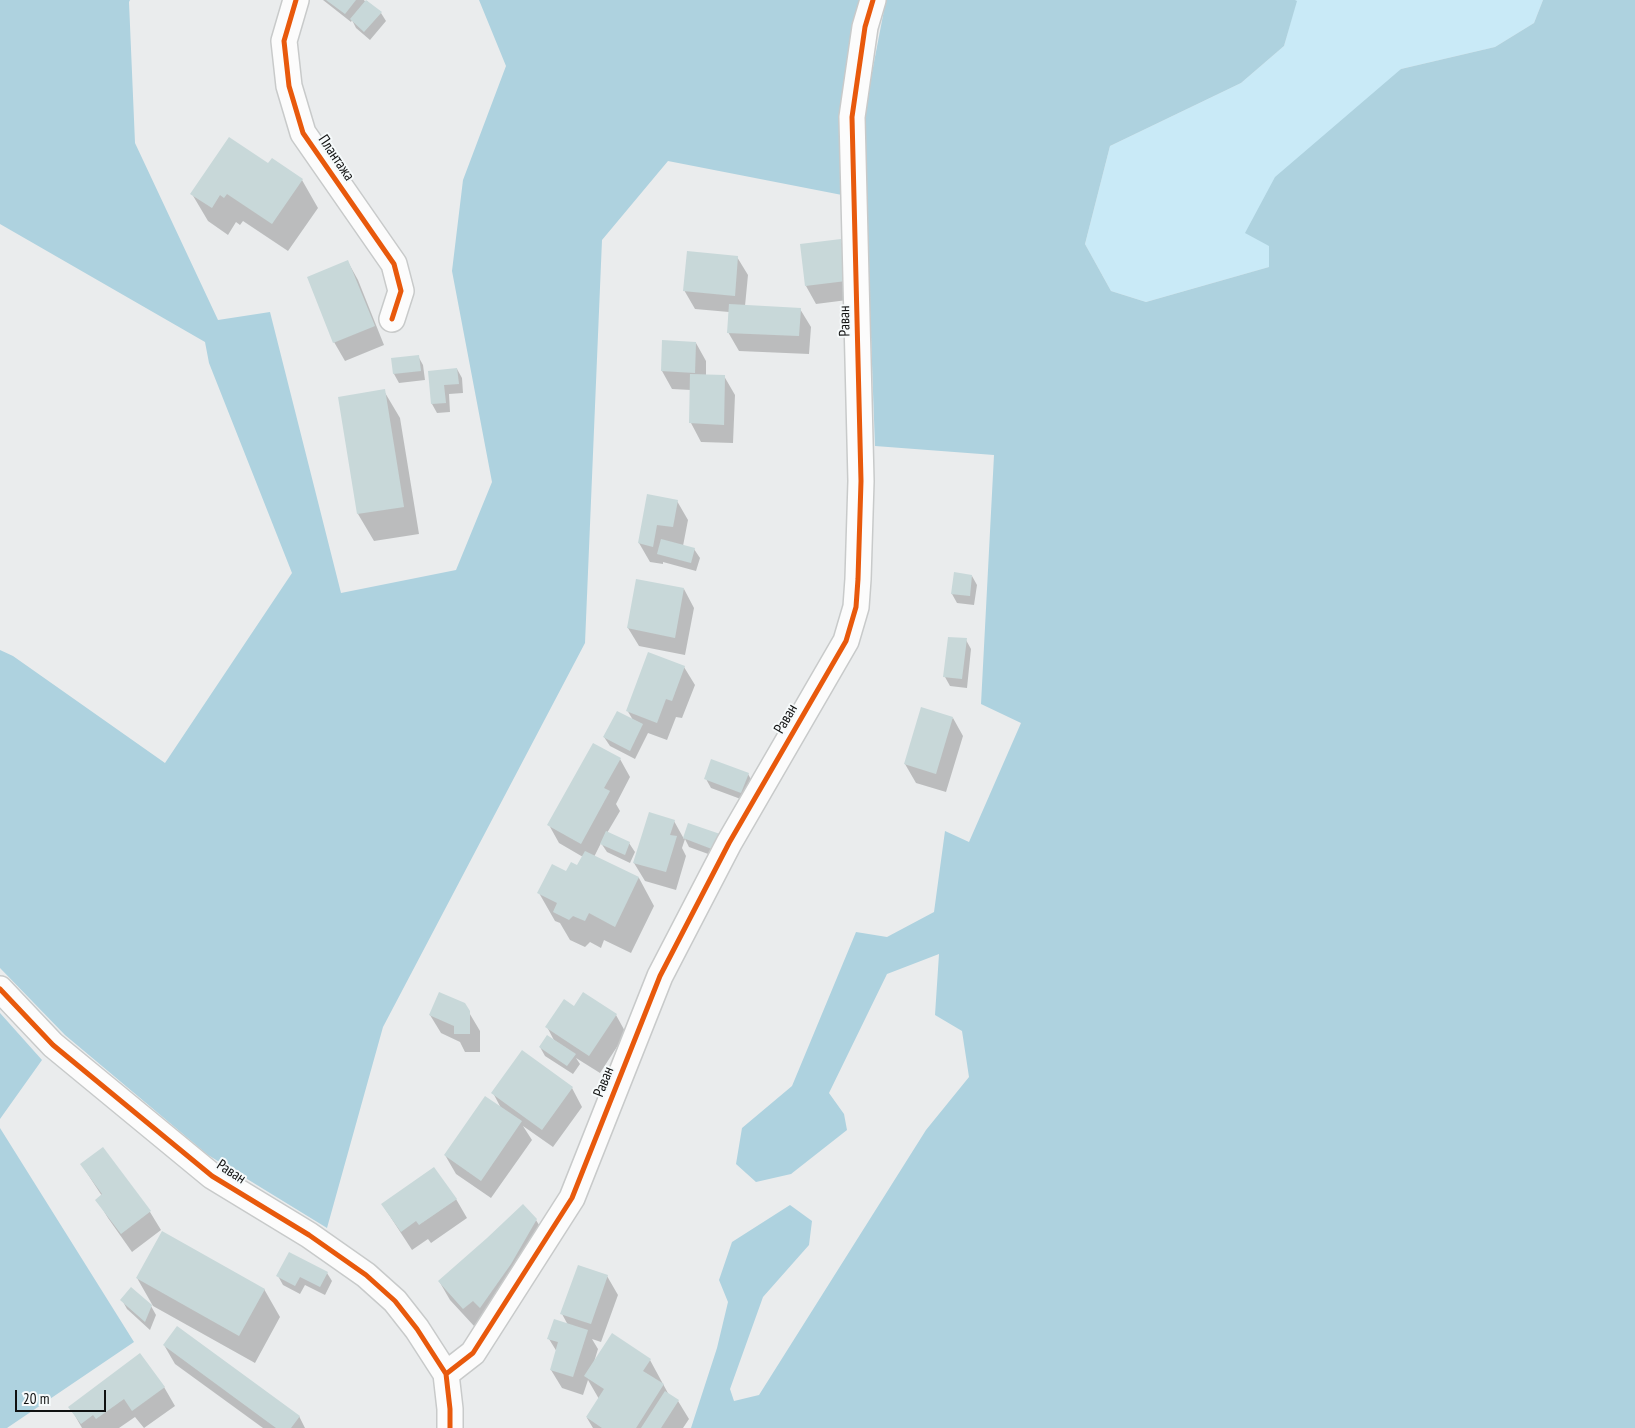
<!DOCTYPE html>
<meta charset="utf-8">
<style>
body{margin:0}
#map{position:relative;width:1635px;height:1428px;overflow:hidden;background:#eaeced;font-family:"PT Sans Narrow",sans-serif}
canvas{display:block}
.scale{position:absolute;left:15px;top:1390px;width:91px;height:22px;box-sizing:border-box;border:2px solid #101111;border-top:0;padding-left:6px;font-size:15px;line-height:18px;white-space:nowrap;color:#101111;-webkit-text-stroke:4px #f6fafb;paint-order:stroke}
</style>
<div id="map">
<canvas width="1635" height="1428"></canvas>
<div class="scale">20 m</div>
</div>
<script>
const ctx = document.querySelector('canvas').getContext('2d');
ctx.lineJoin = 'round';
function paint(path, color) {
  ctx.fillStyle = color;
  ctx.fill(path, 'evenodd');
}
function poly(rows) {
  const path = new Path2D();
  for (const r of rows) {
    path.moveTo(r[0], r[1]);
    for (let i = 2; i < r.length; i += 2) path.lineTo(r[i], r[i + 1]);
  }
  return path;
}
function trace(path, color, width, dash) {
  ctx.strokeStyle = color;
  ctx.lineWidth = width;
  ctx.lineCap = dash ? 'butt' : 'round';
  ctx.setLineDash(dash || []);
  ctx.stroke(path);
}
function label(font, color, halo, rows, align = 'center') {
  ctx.font = font + ' "PT Sans Narrow",sans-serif';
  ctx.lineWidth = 4;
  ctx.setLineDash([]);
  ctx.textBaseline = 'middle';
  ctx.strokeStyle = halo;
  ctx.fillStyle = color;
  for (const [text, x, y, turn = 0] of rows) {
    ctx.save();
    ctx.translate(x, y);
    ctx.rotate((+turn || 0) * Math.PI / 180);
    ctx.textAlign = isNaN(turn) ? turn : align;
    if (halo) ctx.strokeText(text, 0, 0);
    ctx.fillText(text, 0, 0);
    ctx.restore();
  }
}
paint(poly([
 [1295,0,1543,0,1534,23,1495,47,1401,69,1269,246,1269,267,1146,302,1111,291,1085,244,1110,146,1241,83,1284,46,1296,2]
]), '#c9eaf7');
paint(poly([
 [0,0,130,0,129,2,135,143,218,320,270,312,341,593,456,570,492,482,452,271,463,180,506,66,479,0,862,0,842,195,668,161,602,240,585,643,383,1027,327,1228,208,1155,65,1035,0,968,0,650,13,656,165,763,292,573,209,363,205,342,0,224],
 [886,0,1295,0,1297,1,1284,46,1241,83,1110,146,1085,244,1111,291,1146,302,1269,267,1269,246,1245,233,1275,177,1401,69,1495,47,1534,23,1543,0,1635,0,1635,1428,691,1428,717,1348,728,1302,719,1280,732,1242,790,1205,812,1221,809,1245,763,1297,730,1389,734,1401,759,1395,926,1130,969,1077,962,1031,935,1015,939,954,887,974,829,1093,844,1114,847,1130,791,1174,756,1182,736,1164,742,1128,792,1086,856,932,887,937,934,912,945,831,969,842,1021,723,981,704,994,455,875,446,863,119],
 [0,1013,42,1060,0,1119],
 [0,1128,134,1342,7,1428,0,1428]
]), '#aed2df');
paint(poly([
 [323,0,364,0,366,3,367,1,381,13,386,21,370,40,356,28,352,20,351,22],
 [302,180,318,208,288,251,243,221,240,225,236,222,228,235,208,221,192,194],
 [840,240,850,258,855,299,816,304,806,286],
 [737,257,748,275,745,306,800,309,811,327,809,354,739,351,728,332,729,312,695,309,684,290],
 [348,262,358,280,384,345,345,361,334,342,309,277],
 [696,343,706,361,706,376,724,376,735,395,733,443,701,442,691,423,691,390,672,389,662,371],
 [418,356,423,365,425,380,399,383,394,374,392,359],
 [457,369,462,378,463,393,449,394,450,412,437,413,432,404,429,372],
 [384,391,400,418,419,534,374,541,358,514],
 [677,501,688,520,683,546,694,549,700,558,696,571,663,562,663,564,650,562,639,543],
 [972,576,977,585,974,605,957,603,952,594],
 [684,589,694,608,685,655,639,646,628,628],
 [966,640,971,649,967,688,950,686,945,677],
 [684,667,695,685,682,718,676,717,667,740,648,733,635,759,610,746,604,737,633,720,627,710],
 [953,718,963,736,946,792,916,783,905,764],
 [620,759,630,777,616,804,620,811,607,833,629,843,635,852,630,863,607,852,601,843,594,857,639,878,654,906,631,953,604,940,601,948,590,942,585,947,570,940,560,923,555,921,539,893,567,873,578,867,583,857,559,843,549,825],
 [748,774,753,783,746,801,711,788,706,779],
 [674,821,684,839,689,824,722,859,689,847,685,839,682,848,686,856,676,890,645,881,634,863],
 [464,1004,480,1031,480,1052,465,1052,460,1042,441,1033,430,1015],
 [574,1007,616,1015,626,1033,600,1073,576,1058,580,1064,573,1074,545,1056,540,1047,555,1042,547,1027],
 [572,1088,582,1107,553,1147,523,1126,532,1140,491,1198,456,1174,445,1155,501,1108,493,1093],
 [103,1148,150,1212,161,1230,132,1252,108,1218,97,1200,102,1196,81,1164],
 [456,1199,467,1218,431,1243,428,1239,412,1250,382,1204],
 [536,1220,547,1238,485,1319,474,1326,450,1300,439,1281],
 [327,1273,332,1281,325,1295,305,1285,300,1294,283,1285,278,1276],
 [607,1276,618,1295,601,1342,592,1339,598,1349,594,1362,650,1360,669,1395,678,1401,689,1419,683,1428,593,1428,587,1418,599,1399,588,1380,583,1395,562,1388,551,1370,557,1352,549,1339,568,1325,562,1314],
 [137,1278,264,1289,280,1317,255,1363,153,1306],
 [122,1300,151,1306,156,1315,150,1330,127,1309],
 [164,1345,299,1416,305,1428,263,1428,175,1364],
 [164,1387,175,1406,144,1428,135,1417,119,1428,82,1428,70,1407]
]), '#0003');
paint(poly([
 [326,0,356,0,345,14],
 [366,0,382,12,364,32,350,19],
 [229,137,268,163,272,158,303,179,272,224,227,194,224,198,220,195,212,208,190,194],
 [841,239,846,281,805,286,800,244],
 [687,251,738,256,735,296,683,291],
 [348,260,375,326,333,343,307,277],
 [729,304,801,308,799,336,727,333],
 [662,340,696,342,695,373,661,371],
 [419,355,421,371,393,374,391,358],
 [457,368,459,384,444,385,446,403,431,404,428,371],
 [690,374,725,375,724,425,689,423],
 [385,389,404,507,357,514,338,397],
 [647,494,678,500,673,527,657,525,653,547,638,543],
 [661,539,695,548,691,563,657,554],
 [954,572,972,575,970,596,951,594],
 [636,579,684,588,675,638,627,628],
 [948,637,967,638,962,679,943,677],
 [648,652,685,666,672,701,666,699,657,723,626,711],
 [921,707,953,717,936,774,904,764],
 [617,711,643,724,630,751,603,737],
 [593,743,621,758,604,788,610,791,581,844,547,825],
 [711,759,749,773,741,793,704,779],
 [649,812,675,820,670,835,677,836,666,872,633,863],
 [688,823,723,835,717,851,683,838],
 [606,831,630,842,625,855,600,844],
 [585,851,639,877,615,927,589,913,585,921,573,916,569,920,553,912,557,903,537,893,552,864,566,871,571,862,577,865],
 [439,992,465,1003,470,1011,470,1034,454,1034,454,1026,429,1015],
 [583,992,617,1014,589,1056,545,1027,564,999,574,1006],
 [547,1035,576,1054,567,1066,539,1047],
 [522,1050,573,1087,542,1130,491,1093],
 [485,1096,522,1121,481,1181,444,1155],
 [103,1147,151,1211,121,1234,95,1200,102,1194,80,1164],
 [434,1167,457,1199,419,1225,416,1221,401,1232,381,1204],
 [523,1204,537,1219,511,1264,480,1308,473,1301,463,1309,438,1281,487,1238],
 [162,1231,265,1289,239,1336,136,1278],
 [289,1252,328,1272,320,1287,300,1277,295,1286,276,1276],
 [578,1265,608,1275,591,1324,560,1314],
 [131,1287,152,1305,145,1322,120,1300],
 [554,1319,588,1330,573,1377,550,1370,558,1342,547,1339],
 [177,1326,300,1416,291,1428,276,1428,163,1345],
 [612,1333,651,1359,643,1371,664,1384,636,1428,602,1428,586,1417,604,1389,584,1376],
 [140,1353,165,1387,132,1411,124,1399,96,1419,93,1415,81,1424,68,1407],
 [665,1391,679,1400,661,1428,641,1428]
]), '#c8d8d9');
const minor = poly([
 [296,0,284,41,289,86,303,133,394,264,401,291,392,319],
 [0,989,53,1045,212,1176,309,1235,366,1275,395,1301,417,1329,446,1374,450,1409,450,1428],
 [446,1374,473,1353,572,1198,660,976,729,843,846,641,856,607,858,579,861,481,852,117,865,27,873,0]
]);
trace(minor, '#c8caca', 28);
trace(minor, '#fcfcfc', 25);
trace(poly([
 [296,0,284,41,289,86,303,133,394,264,401,291,392,319],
 [0,989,53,1045,212,1176,309,1235,366,1275,395,1301,417,1329,446,1374,450,1409,450,1428],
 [446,1374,473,1353,572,1198,660,976,729,843,846,641,856,607,858,579,861,481,852,117,865,27,873,0]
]), '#e8590c', 5);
label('15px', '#101111', '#f6fafb', [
 ["Плантажа",336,158,56],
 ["Раван",845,321,-91],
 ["Раван",786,719,-60],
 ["Раван",604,1082,-68],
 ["Раван",231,1172,33]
]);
</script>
